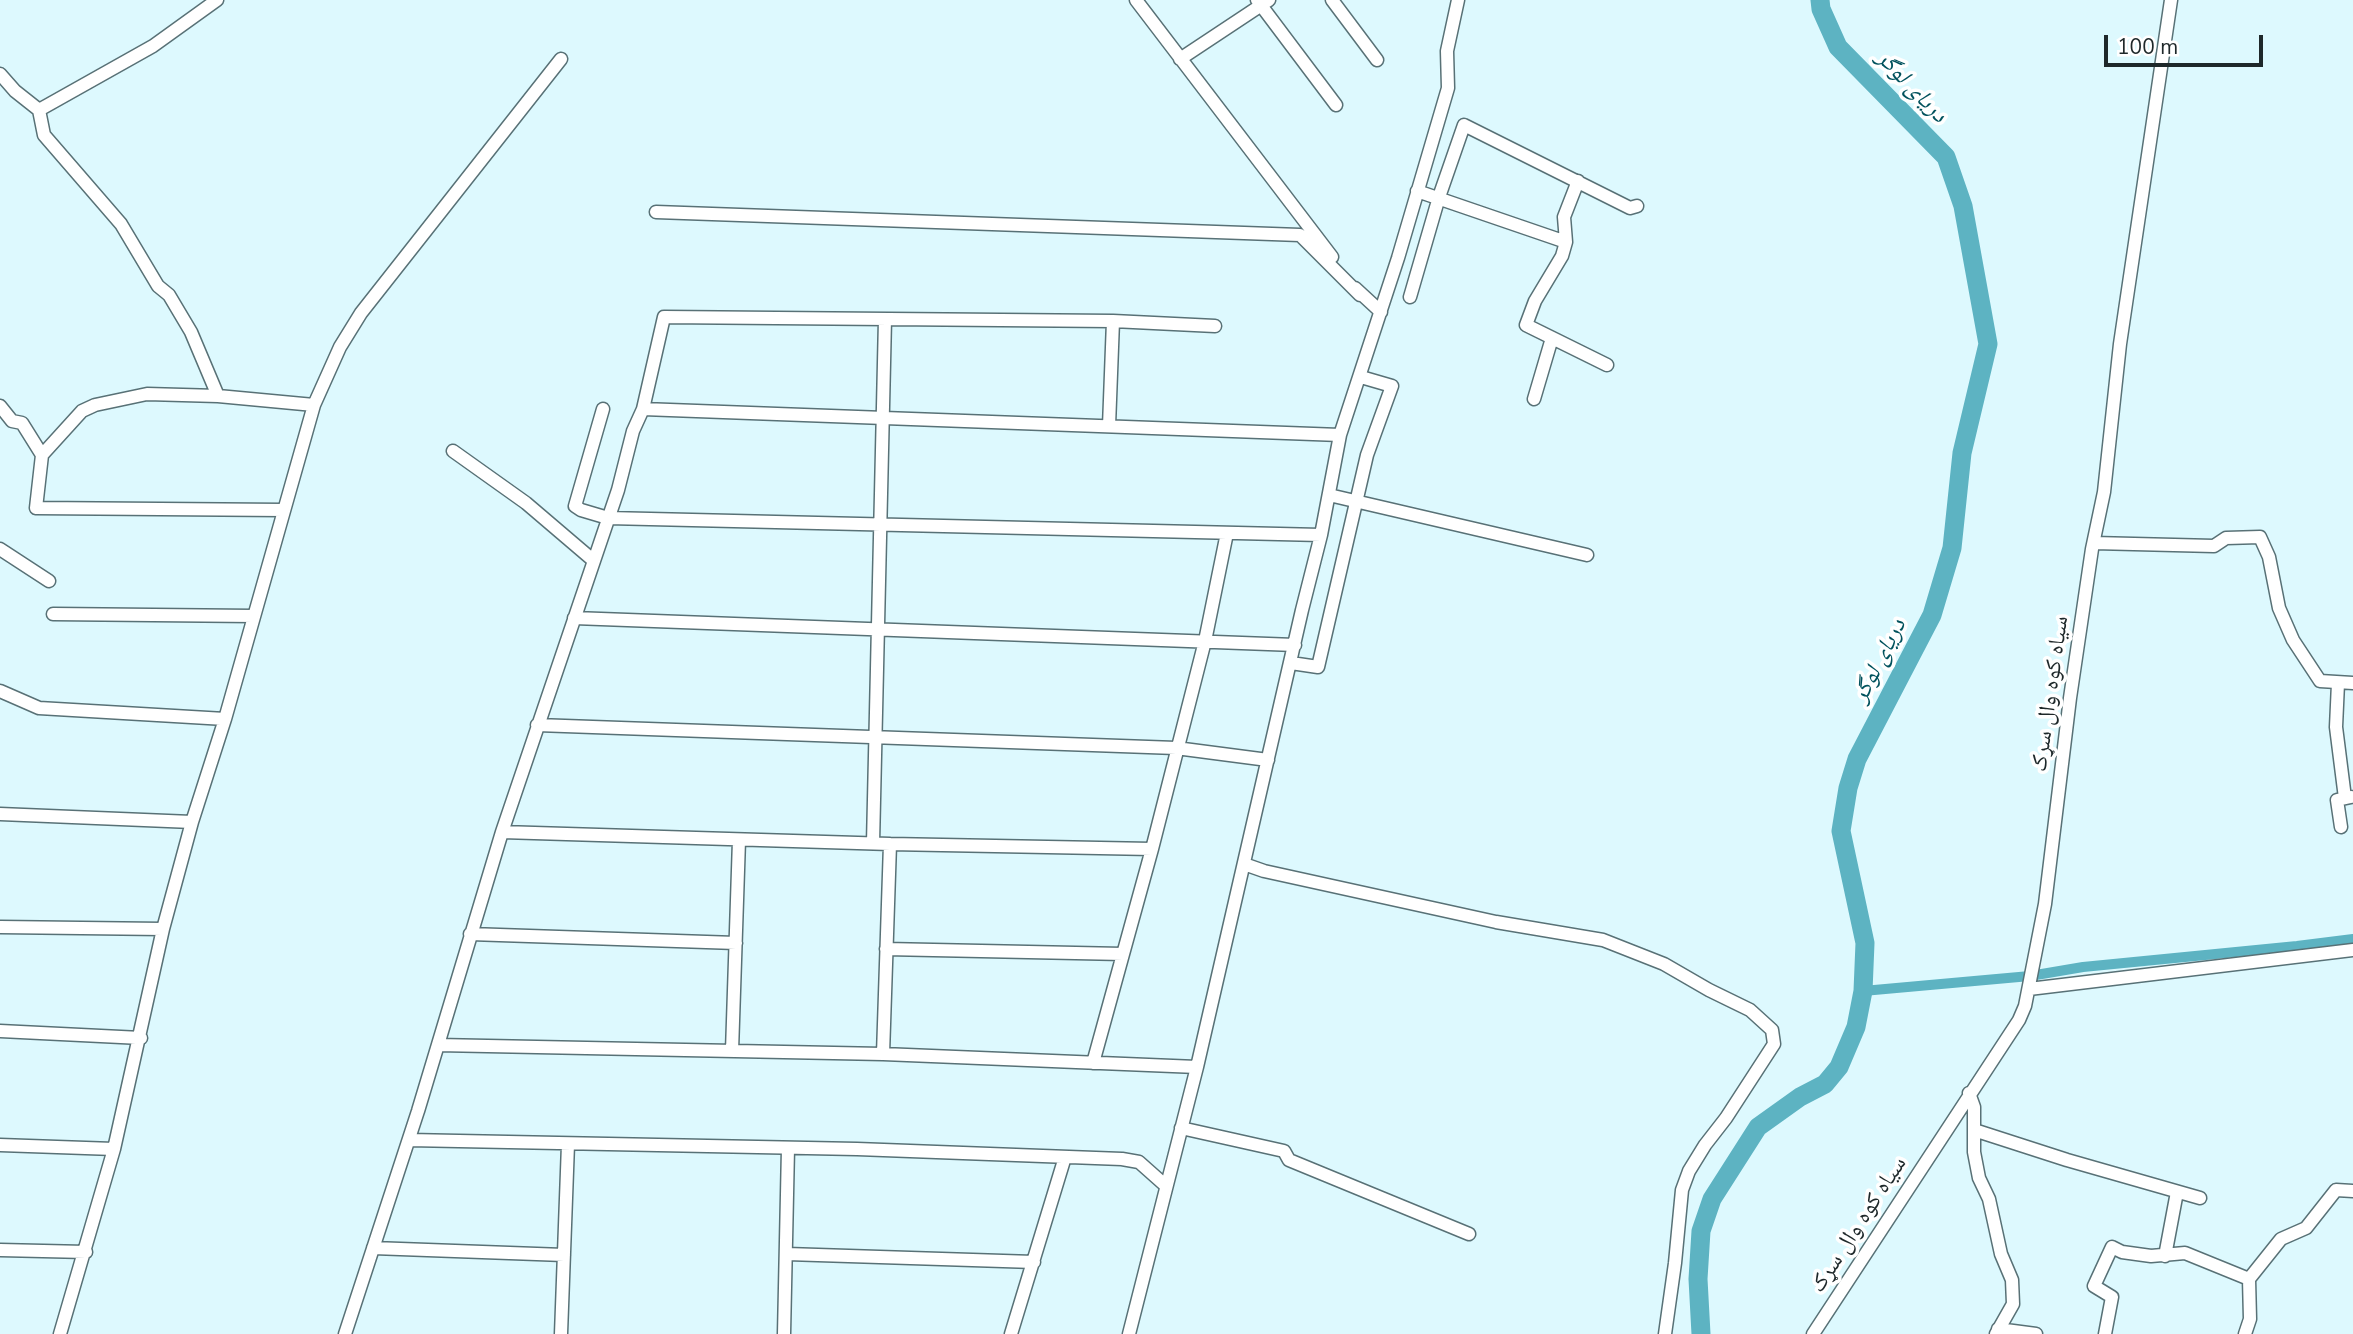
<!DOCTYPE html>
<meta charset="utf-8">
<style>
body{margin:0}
#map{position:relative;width:2353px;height:1334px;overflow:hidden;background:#ddf9fe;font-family:"Nunito Sans",sans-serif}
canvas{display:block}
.scale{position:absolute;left:2104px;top:35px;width:159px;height:32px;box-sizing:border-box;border:4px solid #1e282a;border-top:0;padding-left:9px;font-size:21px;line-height:24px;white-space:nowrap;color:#1e282a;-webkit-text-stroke:5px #fff;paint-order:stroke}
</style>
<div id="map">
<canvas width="2353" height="1334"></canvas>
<div class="scale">100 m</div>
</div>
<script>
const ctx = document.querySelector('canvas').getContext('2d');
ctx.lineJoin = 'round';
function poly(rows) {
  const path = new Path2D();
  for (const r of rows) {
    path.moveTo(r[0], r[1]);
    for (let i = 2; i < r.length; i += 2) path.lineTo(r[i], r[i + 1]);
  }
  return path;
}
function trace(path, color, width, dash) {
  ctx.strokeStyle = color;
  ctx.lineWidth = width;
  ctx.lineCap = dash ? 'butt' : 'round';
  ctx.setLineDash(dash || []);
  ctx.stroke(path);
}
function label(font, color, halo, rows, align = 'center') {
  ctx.font = font + ' "Nunito Sans","Noto Naskh Arabic",sans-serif';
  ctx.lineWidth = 7;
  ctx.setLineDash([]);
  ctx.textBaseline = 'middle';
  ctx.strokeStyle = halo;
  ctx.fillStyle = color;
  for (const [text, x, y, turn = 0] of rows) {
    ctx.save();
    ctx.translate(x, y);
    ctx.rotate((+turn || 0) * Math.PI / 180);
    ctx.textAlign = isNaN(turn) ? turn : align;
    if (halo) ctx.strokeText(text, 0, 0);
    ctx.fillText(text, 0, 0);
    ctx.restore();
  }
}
trace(poly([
 [1863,991,2030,976,2083,967,2297,946,2353,939]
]), '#5db3c2', 10);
trace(poly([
 [1701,1334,1698,1279,1701,1231,1712,1199,1758,1127,1800,1097,1825,1084,1839,1067,1856,1027,1863,991,1865,943,1841,831,1848,788,1857,759,1932,615,1952,548,1962,453,1988,344,1963,206,1946,157,1838,47,1821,9,1820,0]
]), '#5db3c2', 19);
const minor = poly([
 [1136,0,1332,257],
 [1257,0,1336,105],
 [1332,0,1377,60],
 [1180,59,1269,0],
 [0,74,15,91,39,110,44,135,121,224,158,286,169,295,191,332,218,396,147,394,95,405,82,411,42,455,36,508,284,510],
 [39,110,153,46,217,0],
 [1578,181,1564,217,1566,242,1562,256,1535,301,1526,325,1607,365],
 [1417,191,1566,242],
 [656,212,1300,235,1360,295],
 [1355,288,1381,312],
 [1410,297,1439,197,1464,125,1630,208,1637,206],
 [218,396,314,405],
 [1534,399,1552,338],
 [0,406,12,421,22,423,42,455],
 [603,409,575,506,581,510,608,518,1321,535],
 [643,409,1340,435],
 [1109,426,1113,321],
 [453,451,526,503,594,561],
 [1329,495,1587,555],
 [2094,543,2214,546,2226,538,2260,537,2269,557,2279,608,2293,640,2320,681,2353,683],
 [0,549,49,581],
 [53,614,254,616],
 [574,618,1295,645],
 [1291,663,1318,667,1367,455,1392,386,1361,377],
 [2338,683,2336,727,2345,798],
 [0,691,39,708,225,719],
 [537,725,1176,748,1268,760],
 [0,814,192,822],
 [2341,827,2337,800,2351,797],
 [502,832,890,844,1152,849],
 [873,843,885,319],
 [1244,864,1264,871,1496,922,1603,940,1664,964,1709,990,1750,1010,1772,1030,1774,1044,1726,1118,1705,1145,1689,1171,1682,1190,1675,1263,1665,1334],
 [0,927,163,929],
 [470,934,736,943],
 [886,949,1123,954],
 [2029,989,2353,950],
 [0,1031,141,1038],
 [438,1045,883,1054,1197,1067],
 [732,1051,739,840],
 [883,1054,890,844],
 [1093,1063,1152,849,1205,641,1227,533],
 [1969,1093,1974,1107,1974,1152,1979,1178,1989,1199,2001,1254,2012,1280,2013,1304,1996,1334],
 [1181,1128,1284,1151,1289,1160,1469,1234],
 [1974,1130,2067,1160,2200,1198],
 [409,1140,857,1149,1122,1159,1139,1162,1166,1186],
 [0,1145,114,1149],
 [373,1248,564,1255],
 [0,1250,86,1252],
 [787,1254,1034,1262],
 [2165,1256,2177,1192],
 [1998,1329,2036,1334],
 [60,1334,114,1149,163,929,192,822,225,719,314,405,340,347,361,313,561,59],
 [345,1334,418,1111,502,832,618,490,633,431,643,409,664,317,1113,321,1215,326],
 [561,1334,568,1144],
 [784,1334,788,1148],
 [1011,1334,1065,1157],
 [1129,1334,1197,1067,1302,610,1321,535,1340,435,1398,258,1448,88,1447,51,1458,0],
 [1813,1334,2019,1020,2025,1006,2045,904,2070,698,2092,549,2104,492,2120,344,2171,0],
 [2105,1334,2112,1297,2094,1286,2112,1247,2122,1252,2151,1256,2185,1253,2249,1279],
 [2245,1334,2250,1319,2249,1279,2281,1239,2306,1228,2336,1190,2353,1191]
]);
trace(minor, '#587176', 15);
trace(minor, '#fff', 12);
label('23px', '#1e282a', '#fff', [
 ["سیاه کوه وال سړک",2051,694,-82],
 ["سیاه کوه وال سړک",1859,1225,-57]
]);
label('italic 24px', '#01525d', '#fff', [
 ["دریای لوگر",1911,87,46],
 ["دریای لوگر",1880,661,-63]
]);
</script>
